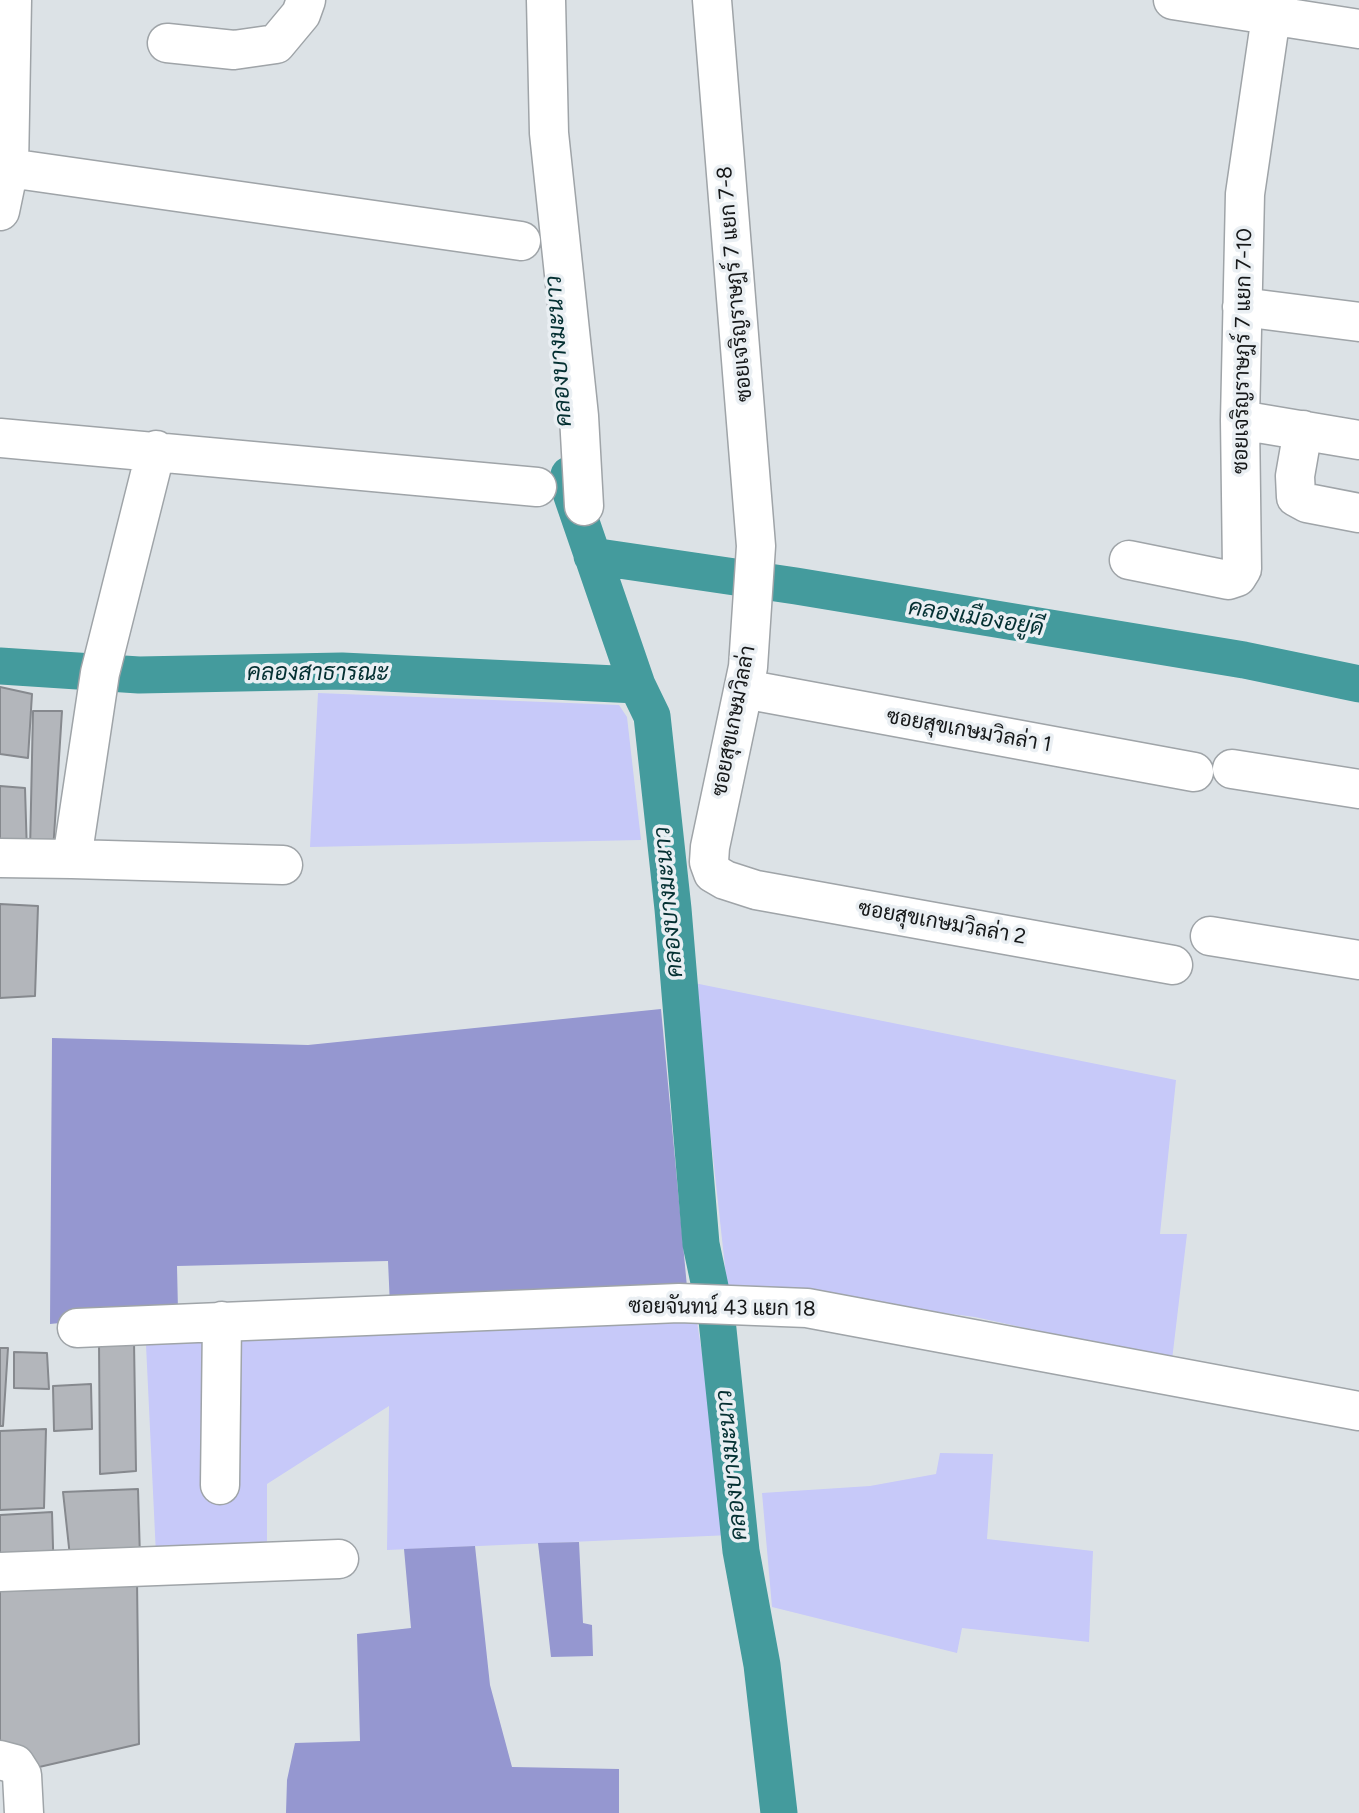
<!DOCTYPE html>
<meta charset="utf-8">
<style>
body{margin:0}
canvas{display:block;background:#dce2e6}
</style>
<canvas width="1359" height="1813"></canvas>
<script>
const ctx = document.querySelector('canvas').getContext('2d');
ctx.lineJoin = 'round';
function paint(path, color) {
  ctx.fillStyle = color;
  ctx.fill(path, 'evenodd');
}
function poly(rows) {
  const path = new Path2D();
  for (const r of rows) {
    path.moveTo(r[0], r[1]);
    for (let i = 2; i < r.length; i += 2) path.lineTo(r[i], r[i + 1]);
  }
  return path;
}
function trace(path, color, width, dash) {
  ctx.strokeStyle = color;
  ctx.lineWidth = width;
  ctx.lineCap = dash ? 'butt' : 'round';
  ctx.setLineDash(dash || []);
  ctx.stroke(path);
}
function label(font, color, halo, rows, align = 'center') {
  ctx.font = font + ' Figtree,Sarabun,sans-serif';
  ctx.lineWidth = 7;
  ctx.setLineDash([]);
  ctx.textBaseline = 'middle';
  ctx.strokeStyle = halo;
  ctx.fillStyle = color;
  for (const [text, x, y, turn = 0] of rows) {
    ctx.save();
    ctx.translate(x, y);
    ctx.rotate((+turn || 0) * Math.PI / 180);
    ctx.textAlign = isNaN(turn) ? turn : align;
    if (halo) ctx.strokeText(text, 0, 0);
    ctx.fillText(text, 0, 0);
    ctx.restore();
  }
}
paint(poly([
 [318,693,619,705,627,717,641,840,310,847],
 [694,983,1176,1080,1160,1234,1187,1234,1172,1360,975,1317,727,1285],
 [697,1322,731,1535,387,1550,389,1406,267,1484,267,1550,156,1555,146,1345,238,1333],
 [940,1453,993,1454,987,1539,1093,1551,1089,1642,962,1628,957,1653,772,1607,762,1493,870,1486,936,1474]
]), '#c7c9f9');
paint(poly([
 [661,1009,687,1287,390,1306,388,1261,177,1266,178,1311,50,1324,52,1038,308,1045],
 [579,1542,583,1623,592,1625,593,1656,551,1657,538,1543],
 [475,1546,490,1685,512,1767,619,1769,619,1813,286,1813,287,1780,295,1743,360,1741,357,1634,411,1628,404,1549]
]), '#9597d0');
trace(poly([
 [569,475,571,493,637,685,652,716,673,909,701,1244,717,1320,741,1551,762,1665,779,1813],
 [592,556,796,586,1244,660,1359,684],
 [0,666,139,675,342,671,637,685]
]), '#449b9d', 37);
const building = poly([
 [0,687,32,694,28,758,0,754,0,687],
 [33,711,62,711,53,852,30,851,33,711],
 [0,786,25,788,27,854,0,853,0,786],
 [0,904,38,906,35,996,0,998,0,904],
 [99,1341,134,1341,136,1471,100,1474,99,1341],
 [0,1348,8,1348,3,1426,0,1426,0,1348],
 [14,1352,47,1353,49,1389,14,1388,14,1352],
 [91,1384,92,1429,54,1431,53,1386,91,1384],
 [46,1429,44,1508,0,1510,0,1431,46,1429],
 [138,1489,140,1558,71,1566,63,1492,138,1489],
 [52,1512,54,1582,0,1584,0,1515,52,1512],
 [137,1579,139,1744,0,1776,0,1589,137,1579]
]);
paint(building, '#b3b6bb');
trace(building, '#86898e', 2);
const minor = poly([
 [546,0,549,133,579,416,584,506],
 [712,0,756,546,748,667,710,847,709,862,713,873,725,880,756,890,1173,965],
 [1173,0,1359,29],
 [167,43,234,50,276,44,301,14,306,0],
 [9,168,521,241],
 [0,211,9,168,12,0],
 [1242,307,1359,322],
 [1240,420,1359,440],
 [1303,430,1295,476,1296,497,1307,503,1359,513],
 [0,438,537,487],
 [156,450,100,673,72,859,283,865],
 [1129,560,1228,580,1237,577,1242,569,1240,420,1245,194,1271,16],
 [744,689,1194,772],
 [1232,769,1359,789],
 [0,858,72,859],
 [1210,936,1359,960],
 [77,1328,679,1303,807,1308,1359,1411],
 [220,1485,222,1321],
 [0,1572,339,1559],
 [0,1760,15,1764,22,1775,24,1813]
]);
trace(minor, '#9fa4a8', 41);
trace(minor, '#fff', 38);
label('21px', '#161819', '#eaeff3', [
 ["ซอยเจริญราษฎร์ 7 แยก 7-8",735,284,-95],
 ["ซอยเจริญราษฎร์ 7 แยก 7-10",1243,351,-89],
 ["ซอยสุขเกษมวิลล่า",734,721,-79],
 ["ซอยสุขเกษมวิลล่า 1",969,731,10],
 ["ซอยสุขเกษมวิลล่า 2",942,923,10],
 ["ซอยจันทน์ 43 แยก 18",722,1308,1]
]);
label('italic 23px', '#043032', '#eaeff3', [
 ["คลองบางมะนาว",559,351,-94],
 ["คลองเมืองอยู่ดี",976,618,9],
 ["คลองสาธารณะ",318,673],
 ["คลองบางมะนาว",669,902,-95],
 ["คลองบางมะนาว",732,1465,-96]
]);
</script>
